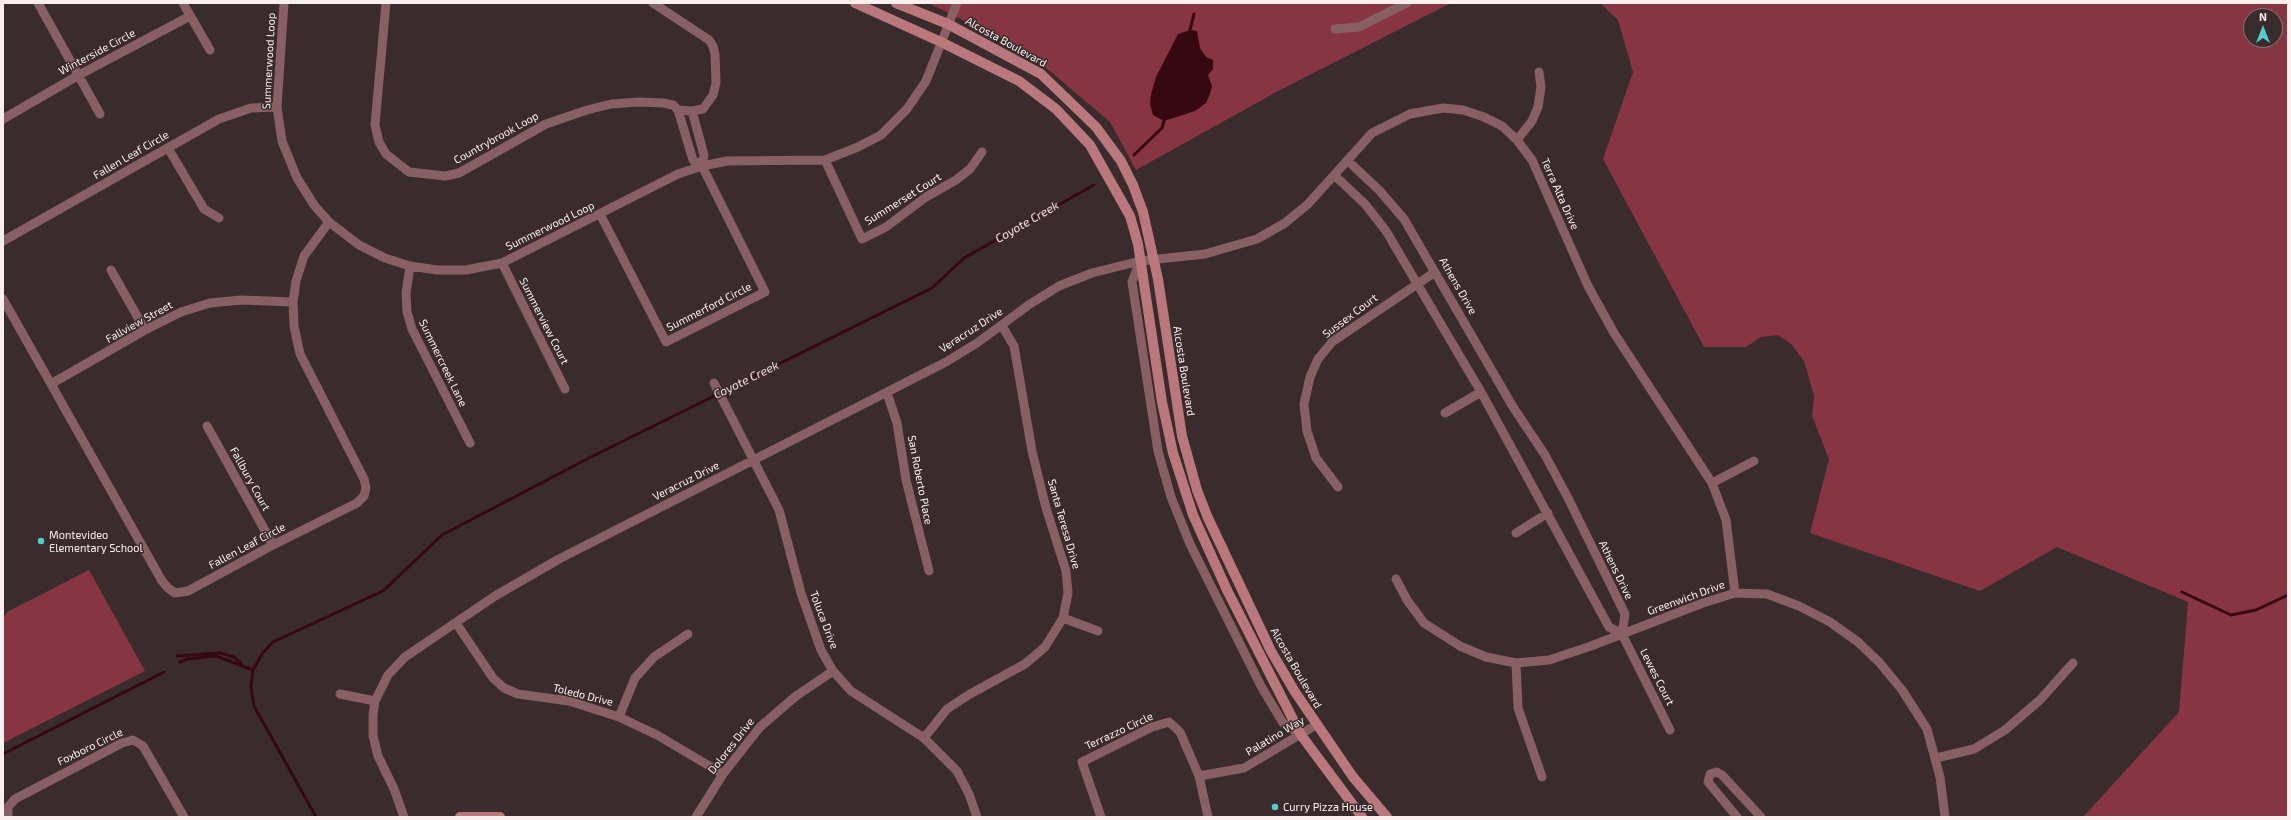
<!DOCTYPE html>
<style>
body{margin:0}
#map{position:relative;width:2291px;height:820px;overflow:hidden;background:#3a2b2c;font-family:"Exo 2",sans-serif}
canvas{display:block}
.frame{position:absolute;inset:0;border:4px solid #f9efef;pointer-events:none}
.north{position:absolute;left:2243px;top:8px;width:40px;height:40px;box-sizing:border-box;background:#3a2b2c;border:1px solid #86797a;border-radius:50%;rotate:0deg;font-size:11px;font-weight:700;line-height:16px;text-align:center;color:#f9efef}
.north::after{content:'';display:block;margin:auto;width:14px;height:18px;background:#52cdcc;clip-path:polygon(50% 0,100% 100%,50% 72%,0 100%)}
</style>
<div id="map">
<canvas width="2291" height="820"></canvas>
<div class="frame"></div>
<div class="north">N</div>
</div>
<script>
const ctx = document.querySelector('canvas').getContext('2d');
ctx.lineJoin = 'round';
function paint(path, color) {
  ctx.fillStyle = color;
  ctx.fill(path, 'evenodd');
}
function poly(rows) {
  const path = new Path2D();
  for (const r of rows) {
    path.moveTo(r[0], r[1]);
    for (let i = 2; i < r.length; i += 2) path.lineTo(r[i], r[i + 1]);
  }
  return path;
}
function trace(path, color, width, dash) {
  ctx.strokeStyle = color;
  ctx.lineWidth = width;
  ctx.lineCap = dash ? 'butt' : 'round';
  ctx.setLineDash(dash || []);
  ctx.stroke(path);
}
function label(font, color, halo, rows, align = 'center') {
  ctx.font = font + ' "Exo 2",sans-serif';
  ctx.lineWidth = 3;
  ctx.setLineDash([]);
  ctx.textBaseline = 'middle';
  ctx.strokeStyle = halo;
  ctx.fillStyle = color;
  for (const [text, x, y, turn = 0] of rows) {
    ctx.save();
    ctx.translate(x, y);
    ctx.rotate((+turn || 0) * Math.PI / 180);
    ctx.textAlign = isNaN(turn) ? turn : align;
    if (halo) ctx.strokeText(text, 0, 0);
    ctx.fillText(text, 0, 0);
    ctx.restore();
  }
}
paint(poly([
 [928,3,1451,3,1280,90,1136,170,1110,122,1025,50],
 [1600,3,2288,3,2288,817,2083,817,2179,712,2188,602,2057,547,1980,591,1810,533,1829,459,1812,416,1814,396,1804,361,1791,344,1778,335,1761,337,1746,347,1704,347,1603,159,1633,72,1618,20],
 [2251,16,2275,16,2275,40,2251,40],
 [89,570,145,671,3,743,3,618,7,612]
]), '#873540');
paint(poly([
 [1190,30,1197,31,1200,48,1206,57,1213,60,1213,69,1208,75,1212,86,1210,94,1206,103,1195,111,1164,121,1153,115,1150,104,1151,94,1156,77,1178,34]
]), '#360811');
trace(poly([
 [1190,30,1194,14],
 [1134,155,1162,128,1164,121],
 [2182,592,2231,615,2256,610,2288,595],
 [177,656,220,653,234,657,241,663],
 [180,662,187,659,216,656,253,670],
 [3,754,164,672],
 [316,817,254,706,251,687,253,670,262,654,273,642,383,591,442,535,589,458,932,288,964,258,1094,185]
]), '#360811', 3);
trace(poly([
 [38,3,100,114],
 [183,3,210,50],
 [284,3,277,107,282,141,297,178,314,205,329,222,359,245,385,258,410,266,437,270,466,270,502,263,678,174,702,166,727,161,825,160,858,147,881,135,907,109,926,81,957,3],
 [386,3,375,125,379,142,386,154,409,172,445,176,459,173,546,124,587,110,611,104,639,102,663,103,673,105,678,110,692,111,703,109,713,95,716,83,715,54,713,46,709,40,653,3],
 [1335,29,1359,27,1407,3],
 [692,111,704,155,702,166],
 [3,119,79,75,190,16],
 [1517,140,1532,121,1538,107,1541,87,1539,72],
 [168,148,204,209,219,218],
 [825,160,862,239,886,227,926,197,956,180,970,169,982,152],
 [1348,161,1379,190,1404,219,1513,407,1545,455,1568,498,1625,614,1622,634],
 [1334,175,1365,204,1386,231,1481,392,1609,627,1622,634],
 [600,214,666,342,765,292,702,166,693,160,678,110],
 [3,241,219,119,251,108,277,107],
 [1140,261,1132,282,1158,451,1171,497,1190,544,1261,686,1283,723,1301,735],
 [502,263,565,389],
 [410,266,406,293,407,312,412,329,470,443],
 [111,270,145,330],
 [3,299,162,581,168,588,175,593,188,591,273,545,357,503,364,496,366,488,364,479,300,354,294,326,293,302,296,281,304,256,329,222],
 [714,383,779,510,801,593,821,650,833,671,851,691,924,738,957,771,969,794,977,817],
 [51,384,145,330,181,312,210,303,241,300,293,302],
 [887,393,897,423,906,480,929,571],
 [1445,413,1481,392],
 [207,426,273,545],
 [1712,483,1754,461],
 [1338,487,1316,458,1307,431,1304,404,1310,377,1318,359,1332,342,1435,272],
 [1516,533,1548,513],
 [1396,579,1407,600,1424,623,1460,646,1486,657,1516,663,1549,660,1591,646,1703,603,1735,593,1767,594,1799,606,1830,622,1858,642,1879,662,1902,690,1927,729,1940,777,1945,817],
 [1063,618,1098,631],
 [456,623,493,678,504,688,518,694,569,701,619,717,657,735,723,774],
 [1622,634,1670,730],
 [1516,663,1518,708,1542,777],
 [340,694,375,701],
 [619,717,635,678,654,657,688,634],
 [924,738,947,709,970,694,1025,664,1045,647,1063,618,1068,593,1066,571,1046,508,1032,451,1014,346,1002,326],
 [1936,758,1974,749,2005,730,2040,700,2073,663],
 [1199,776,1244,768,1316,725],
 [8,817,8,807,15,799,122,743,133,740,143,746,184,817],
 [404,817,394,789,378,756,373,736,373,715,375,701,388,675,405,657,495,596,559,559,946,362,977,343,1030,304,1059,286,1092,273,1140,261,1205,254,1257,239,1285,223,1308,204,1372,133,1410,114,1443,108,1463,110,1484,117,1502,126,1517,140,1532,160,1588,286,1614,333,1712,483,1726,520,1735,593],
 [696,817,723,774,760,727,796,696,833,671],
 [1101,817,1082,762,1152,727,1169,722,1180,732,1199,776,1208,817],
 [1737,817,1708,782,1710,774,1717,772,1722,775,1761,817]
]), '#885f62', 9);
trace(poly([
 [855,3,941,42,1019,81,1056,109,1090,145,1130,216,1138,244,1162,402,1173,453,1193,515,1227,590,1301,735,1362,817],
 [896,3,948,24,1041,74,1096,127,1121,161,1133,185,1143,212,1158,279,1182,436,1197,490,1208,518,1271,651,1295,692,1353,777,1387,817],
 [460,817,500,817]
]), '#ba787d', 10);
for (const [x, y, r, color] of [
 [41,541,4,"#52cdcc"],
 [1275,807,4,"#52cdcc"]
]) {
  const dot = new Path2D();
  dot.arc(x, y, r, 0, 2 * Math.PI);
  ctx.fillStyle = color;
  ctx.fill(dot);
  trace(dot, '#3a2b2c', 1.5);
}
label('11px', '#f9efef', '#3a2b2c', [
 ["Alcosta Boulevard",1006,42,29],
 ["Winterside Circle",97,52,-28],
 ["Summerwood Loop",269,61,-87],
 ["Countrybrook Loop",496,138,-29],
 ["Fallen Leaf Circle",131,155,-30],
 ["Terra Alta Drive",1560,194,66],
 ["Summerset Court",903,199,-32],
 ["Summerwood Loop",550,226,-26],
 ["Athens Drive",1458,286,60],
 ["Summerford Circle",709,307,-27],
 ["Sussex Court",1350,316,-37],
 ["Summerview Court",544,321,63],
 ["Fallview Street",139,322,-29],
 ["Veracruz Drive",971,330,-33],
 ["Summercreek Lane",443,363,64],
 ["Alcosta Boulevard",1184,371,81],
 ["Fallbury Court",250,479,61],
 ["San Roberto Place",920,480,79],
 ["Veracruz Drive",686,481,-27],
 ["Santa Teresa Drive",1064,524,74],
 ["Fallen Leaf Circle",247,546,-28],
 ["Athens Drive",1616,570,64],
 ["Greenwich Drive",1686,598,-20],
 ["Toluca Drive",824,620,69],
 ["Alcosta Boulevard",1296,668,60],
 ["Lewes Court",1657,677,63],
 ["Toledo Drive",583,695,14],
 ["Terrazzo Circle",1119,731,-25],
 ["Palatino Way",1275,736,-31],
 ["Dolores Drive",731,746,-52],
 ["Foxboro Circle",90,747,-26]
]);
label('11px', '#f9efef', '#3a2b2c', [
 ["Montevideo",49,535],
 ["Elementary School",49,548],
 ["Curry Pizza House",1283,807]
], 'left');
label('italic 12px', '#f6dbdc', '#3a2b2c', [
 ["Coyote Creek",1027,222,-30],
 ["Coyote Creek",746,380,-26]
]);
</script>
